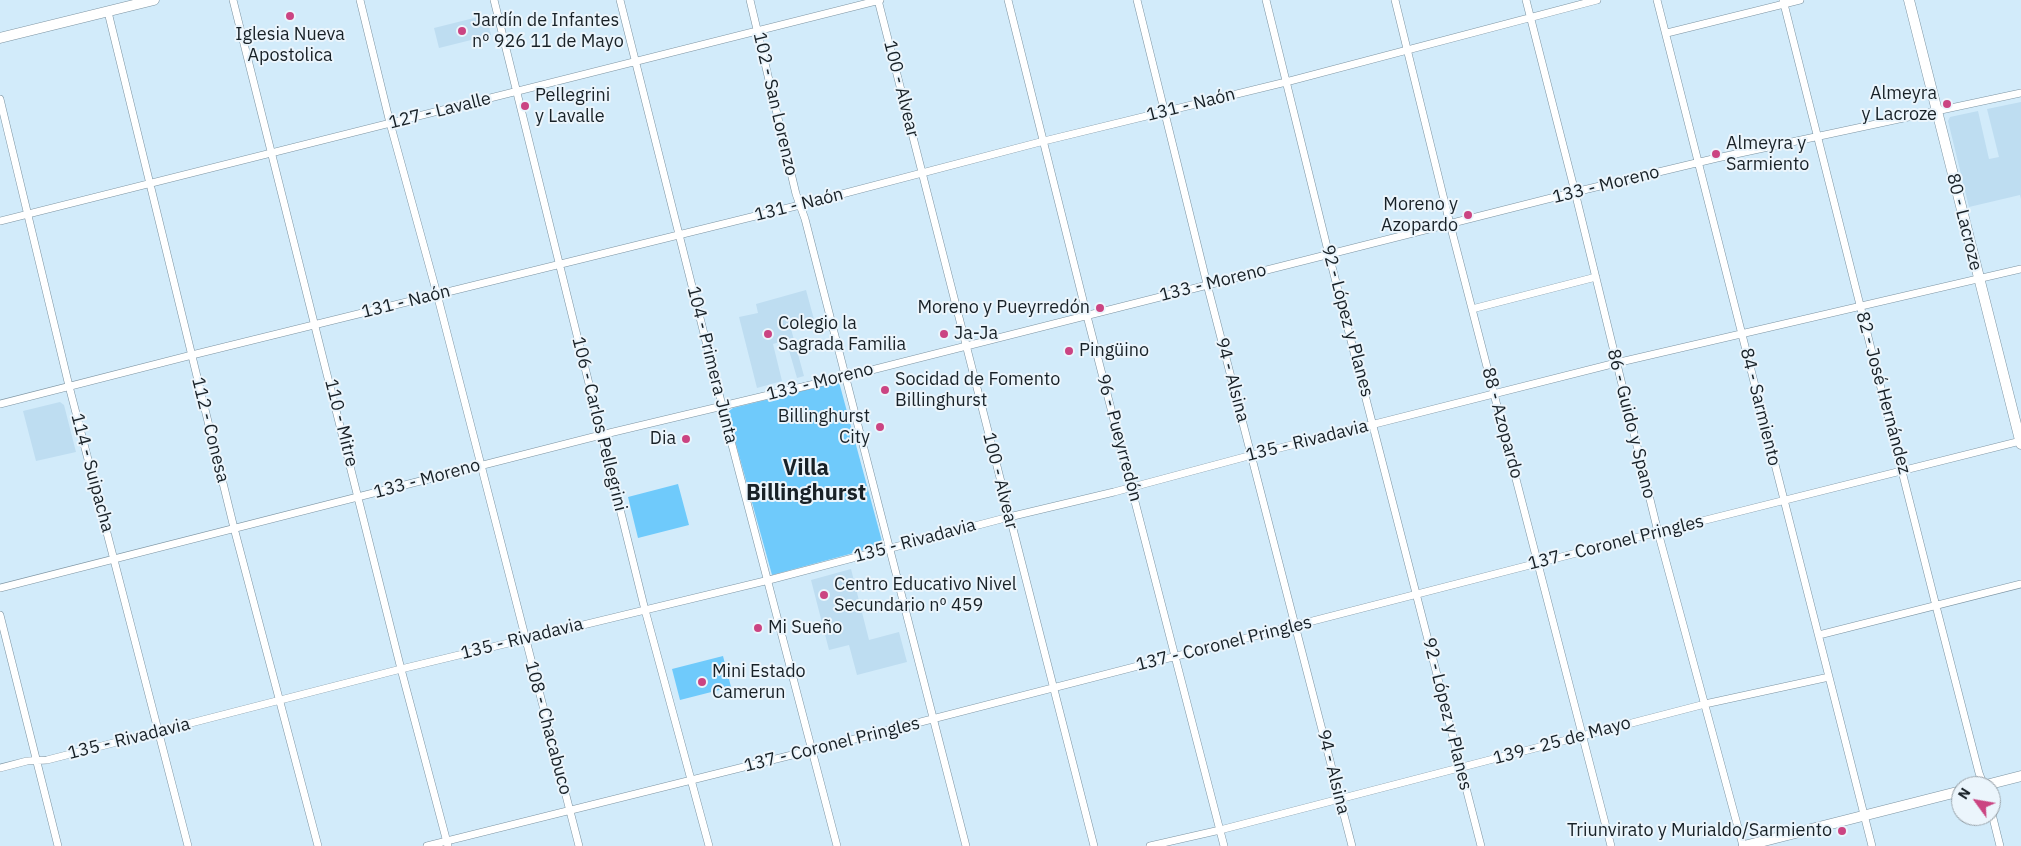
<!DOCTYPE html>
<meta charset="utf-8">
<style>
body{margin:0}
#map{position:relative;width:2021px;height:846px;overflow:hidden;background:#d2ebfa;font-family:"IBM Plex Sans",sans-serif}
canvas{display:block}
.north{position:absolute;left:1951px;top:776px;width:50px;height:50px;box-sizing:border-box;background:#ebf5fc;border:1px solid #97a0a7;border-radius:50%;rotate:302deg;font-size:14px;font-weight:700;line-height:20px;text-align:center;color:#182127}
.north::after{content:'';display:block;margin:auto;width:18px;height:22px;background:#cb4482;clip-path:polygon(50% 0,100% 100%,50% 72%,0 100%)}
</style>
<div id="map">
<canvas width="2021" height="846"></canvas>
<div class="north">N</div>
</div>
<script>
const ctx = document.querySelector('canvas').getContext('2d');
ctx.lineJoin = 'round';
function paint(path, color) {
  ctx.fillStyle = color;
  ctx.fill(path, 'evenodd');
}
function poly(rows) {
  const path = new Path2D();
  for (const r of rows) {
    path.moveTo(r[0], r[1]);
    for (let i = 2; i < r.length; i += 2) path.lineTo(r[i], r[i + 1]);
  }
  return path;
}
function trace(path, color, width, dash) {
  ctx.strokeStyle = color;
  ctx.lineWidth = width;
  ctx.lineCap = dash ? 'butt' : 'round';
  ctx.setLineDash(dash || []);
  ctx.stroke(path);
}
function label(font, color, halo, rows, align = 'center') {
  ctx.font = font + ' "IBM Plex Sans",sans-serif';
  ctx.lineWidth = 4;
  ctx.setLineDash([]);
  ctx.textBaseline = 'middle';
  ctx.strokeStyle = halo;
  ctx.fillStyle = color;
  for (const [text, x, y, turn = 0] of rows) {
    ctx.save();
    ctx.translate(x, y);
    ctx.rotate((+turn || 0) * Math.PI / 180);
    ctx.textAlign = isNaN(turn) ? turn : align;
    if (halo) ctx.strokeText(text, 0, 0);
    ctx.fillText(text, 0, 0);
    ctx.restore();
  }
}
paint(poly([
 [486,15,491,35,439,48,434,28],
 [2021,102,2021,199,2020,195,1969,207,1948,121,1950,117,1978,111,1989,159,1999,157,1987,109],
 [806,290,815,323,791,329,804,376,797,378,786,340,773,344,782,381,757,388,739,317,758,313,756,304],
 [60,402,64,405,76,452,36,461,23,411],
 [851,569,869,640,899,632,907,662,857,675,849,645,829,650,811,580]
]), '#beddf1');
paint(poly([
 [839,382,883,545,772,575,728,415,729,411,733,408],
 [678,484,689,525,638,538,628,497],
 [723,656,731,687,680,700,672,669]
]), '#6fcafb');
const street = poly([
 [233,0,401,669,448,846],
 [360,0,390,123,437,294,579,846],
 [494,0,645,610,709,846],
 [620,0,731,441,837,846],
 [750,0,796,194,805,219,966,846],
 [878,0,1094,846],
 [1008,0,1087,316,1224,846],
 [1137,0,1207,284,1352,846],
 [1266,0,1329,255,1481,846],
 [1395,0,1450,224,1611,846],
 [1526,0,1575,192,1658,532,1743,846],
 [1657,0,1872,846],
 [1783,0,1936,606,1979,773,1984,786],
 [108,12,234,528,318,846],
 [1667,33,1800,0],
 [0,99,69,386,188,846],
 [0,221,880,0],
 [1472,309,1596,277],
 [0,404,192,355,800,205,1044,141,1286,82,1597,0],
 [0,588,601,435,844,377,1575,192,1717,158,2021,93],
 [0,615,58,846],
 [1819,635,2021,584],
 [0,768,27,761,47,760,401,669,769,580,1009,517,1114,492,1252,455,1616,363,2021,269],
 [1991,810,2000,846],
 [427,846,812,750,1658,532,2021,441],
 [1150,846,1220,830,1705,704,1829,677]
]);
const secondary = poly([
 [1909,0,2021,444],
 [0,38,154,0],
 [1982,786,2021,776],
 [1744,846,1961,791]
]);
trace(street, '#7d94a2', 8);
trace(secondary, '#7d94a2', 11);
trace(street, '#fff', 7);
trace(secondary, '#fff', 10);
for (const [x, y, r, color] of [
 [290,16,5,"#cb4482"],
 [462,31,5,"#cb4482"],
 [1947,104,5,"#cb4482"],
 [525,106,5,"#cb4482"],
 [1716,154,5,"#cb4482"],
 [1468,215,5,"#cb4482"],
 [1100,308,5,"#cb4482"],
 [768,334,5,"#cb4482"],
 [944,334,5,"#cb4482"],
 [1069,351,5,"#cb4482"],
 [885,390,5,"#cb4482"],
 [880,427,5,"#cb4482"],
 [686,439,5,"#cb4482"],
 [824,595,5,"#cb4482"],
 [758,628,5,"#cb4482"],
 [702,682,5,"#cb4482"],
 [1842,831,5,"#cb4482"]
]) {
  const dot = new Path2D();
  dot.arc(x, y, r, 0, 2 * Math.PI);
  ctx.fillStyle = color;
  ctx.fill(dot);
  trace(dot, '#ebf5fc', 2);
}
label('18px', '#182127', '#ebf5fc', [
 ["Jardín de Infantes",472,21],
 ["nº 926 11 de Mayo",472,42],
 ["Iglesia Nueva",290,35,"center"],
 ["Apostolica",290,56,"center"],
 ["Almeyra",1937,94,"right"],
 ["y Lacroze",1937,115,"right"],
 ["Pellegrini",535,96],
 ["y Lavalle",535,117],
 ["Almeyra y",1726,144],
 ["Sarmiento",1726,165],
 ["Moreno y",1458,205,"right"],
 ["Azopardo",1458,226,"right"],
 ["Moreno y Pueyrredón",1090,308,"right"],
 ["Colegio la",778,324],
 ["Sagrada Familia",778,345],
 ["Ja-Ja",954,334],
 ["Pingüino",1079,351],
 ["Socidad de Fomento",895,380],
 ["Billinghurst",895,401],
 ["Billinghurst",870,417,"right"],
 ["City",870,438,"right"],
 ["Dia",676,439,"right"],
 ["Centro Educativo Nivel",834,585],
 ["Secundario nº 459",834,606],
 ["Mi Sueño",768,628],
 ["Mini Estado",712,672],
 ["Camerun",712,693],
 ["Triunvirato y Murialdo/Sarmiento",1832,831,"right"]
], 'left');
label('18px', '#182127', '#ebf5fc', [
 ["100 - Alvear",901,89,76],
 ["102 - San Lorenzo",775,104,77],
 ["131 - Naón",1191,105,-14],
 ["127 - Lavalle",440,111,-14],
 ["133 - Moreno",1606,185,-14],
 ["131 - Naón",799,205,-14],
 ["80 - Lacroze",1964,222,76],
 ["133 - Moreno",1213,283,-14],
 ["131 - Naón",406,302,-14],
 ["92 - López y Planes",1347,321,75],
 ["104 - Primera Junta",712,365,76],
 ["94 - Alsina",1232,380,75],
 ["133 - Moreno",820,382,-14],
 ["82 - José Hernández",1883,393,75],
 ["84 - Sarmiento",1760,407,76],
 ["110 - Mitre",341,423,76],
 ["88 - Azopardo",1502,423,75],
 ["106 - Carlos Pellegrini",599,424,76],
 ["86 - Guido y Spano",1631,424,76],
 ["112 - Conesa",210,430,76],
 ["96 - Pueyrredón",1119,438,75],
 ["135 - Rivadavia",1307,441,-14],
 ["114 - Suipacha",92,473,75],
 ["133 - Moreno",427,479,-15],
 ["100 - Alvear",1000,481,76],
 ["135 - Rivadavia",915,541,-15],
 ["137 - Coronel Pringles",1616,543,-14],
 ["135 - Rivadavia",522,639,-14],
 ["137 - Coronel Pringles",1224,644,-14],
 ["92 - López y Planes",1447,714,76],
 ["108 - Chacabuco",548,728,75],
 ["135 - Rivadavia",129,739,-14],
 ["139 - 25 de Mayo",1562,741,-15],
 ["137 - Coronel Pringles",832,745,-14],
 ["94 - Alsina",1333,772,76]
]);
label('bold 22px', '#182127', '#ebf5fc', [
 ["Villa",806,469],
 ["Billinghurst",806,494]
]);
</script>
